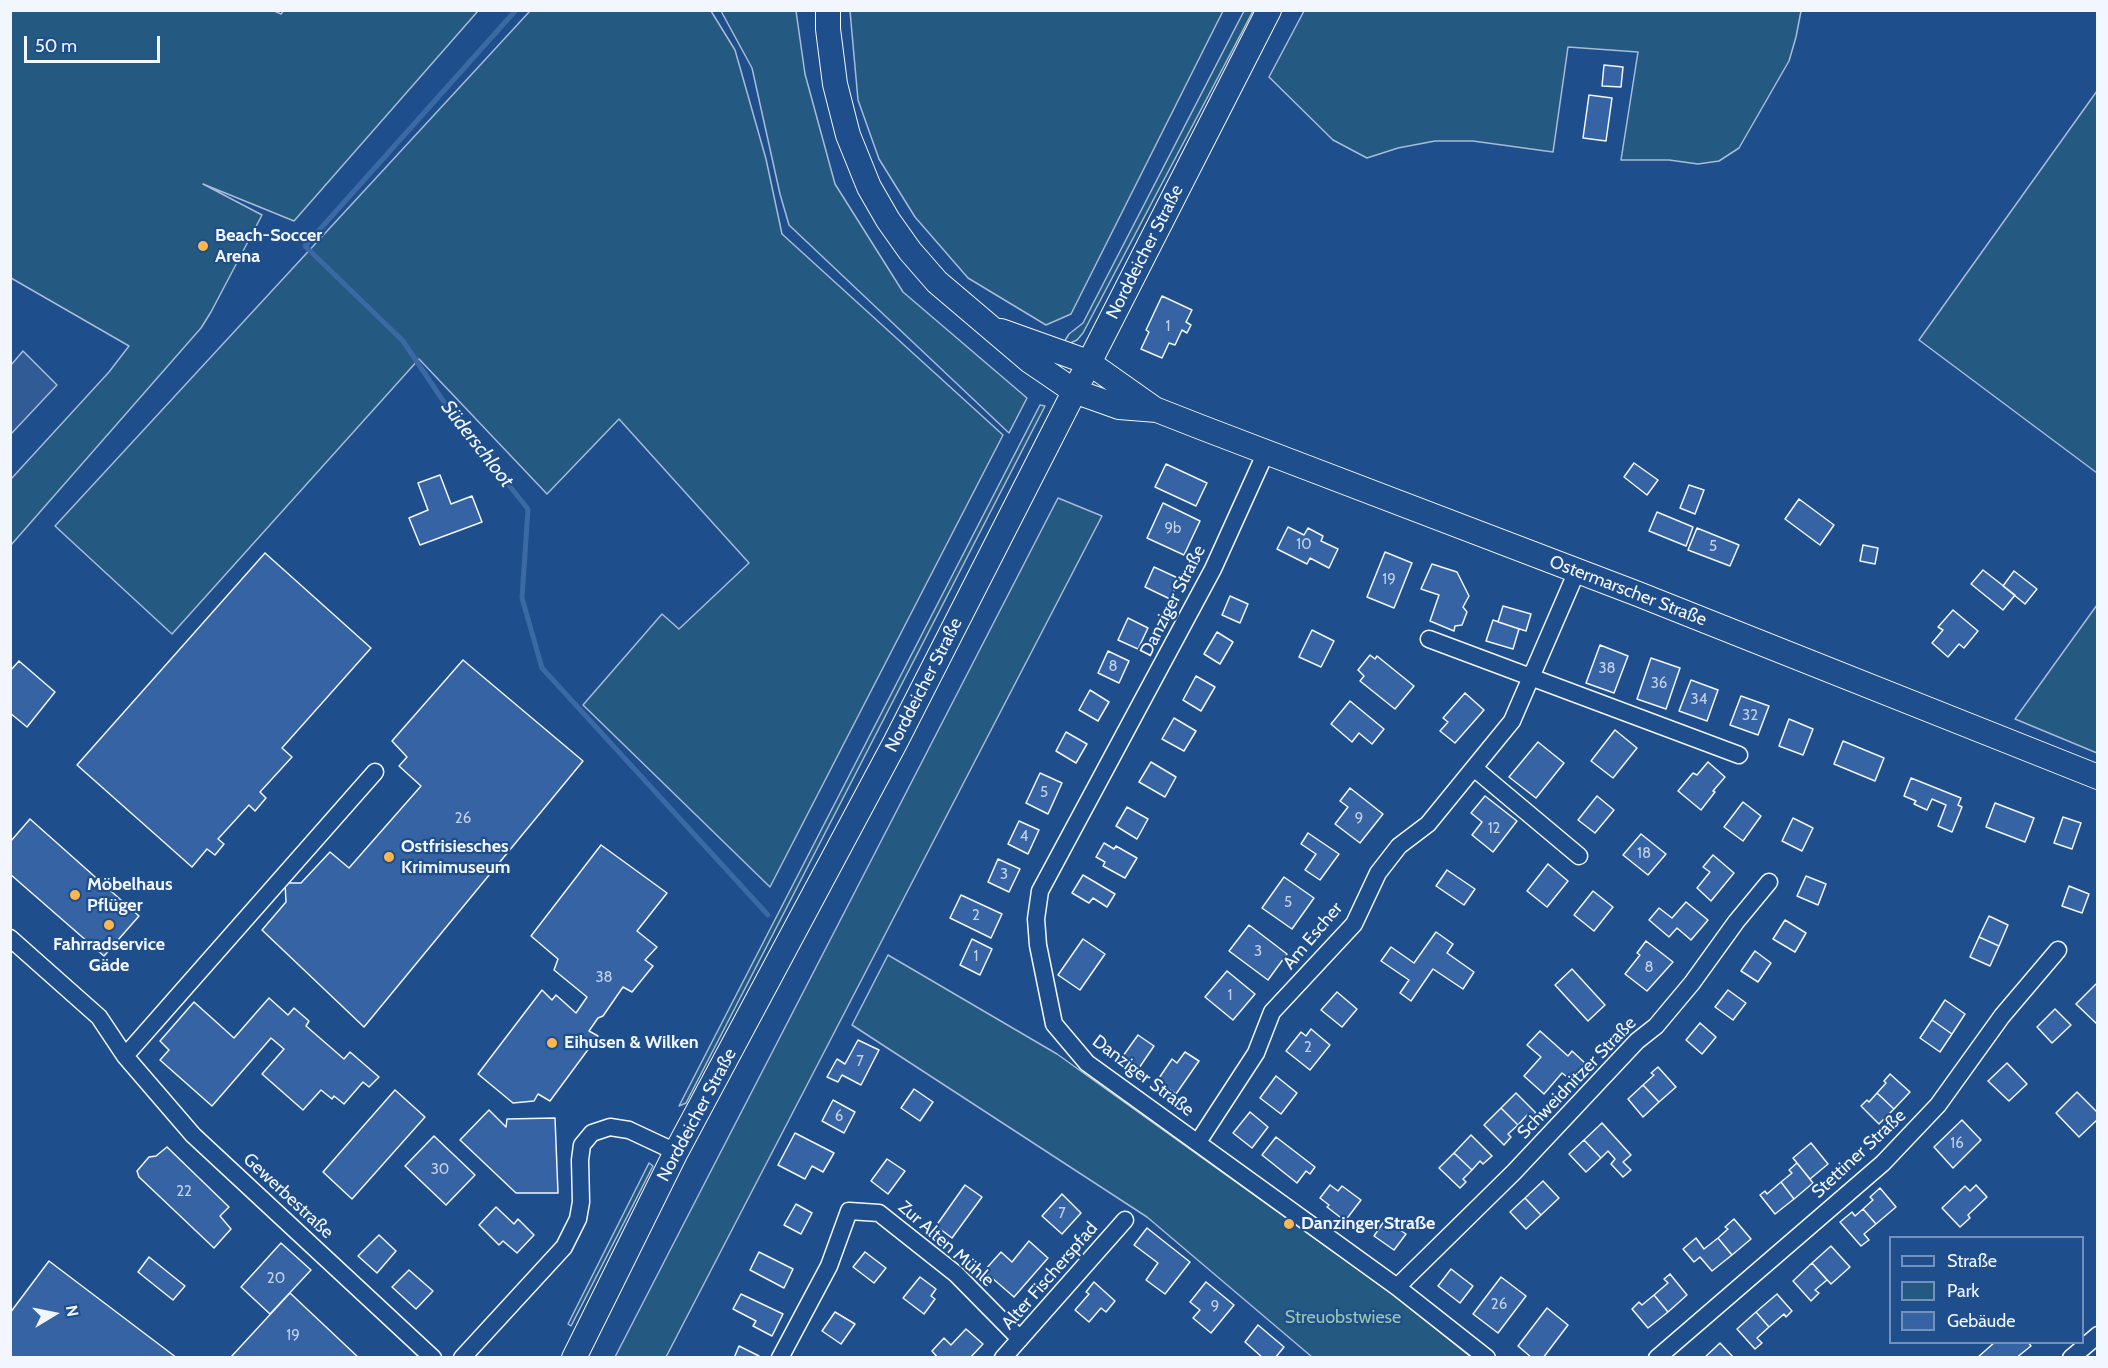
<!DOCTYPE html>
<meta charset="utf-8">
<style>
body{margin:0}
#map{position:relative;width:2108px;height:1368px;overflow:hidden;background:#1f4e8c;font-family:Cabin,sans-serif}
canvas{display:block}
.frame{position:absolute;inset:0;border:12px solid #f2f6ff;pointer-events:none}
.legend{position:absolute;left:1889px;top:1236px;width:195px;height:108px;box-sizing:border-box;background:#1f4e8c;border:2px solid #7391ba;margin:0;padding:8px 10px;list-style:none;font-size:18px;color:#f2f6ff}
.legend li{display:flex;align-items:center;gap:12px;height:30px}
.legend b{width:30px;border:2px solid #7391ba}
.north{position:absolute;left:24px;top:1284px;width:60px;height:60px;-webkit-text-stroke:4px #1f4e8c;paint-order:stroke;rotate:80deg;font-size:16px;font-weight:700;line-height:24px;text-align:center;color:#f2f6ff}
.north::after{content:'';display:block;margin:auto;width:21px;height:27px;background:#f2f6ff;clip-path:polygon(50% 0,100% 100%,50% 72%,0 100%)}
.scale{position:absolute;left:24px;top:36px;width:136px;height:27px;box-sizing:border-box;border:3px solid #f2f6ff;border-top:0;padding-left:8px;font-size:18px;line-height:21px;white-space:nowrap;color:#f2f6ff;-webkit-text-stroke:4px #1f4e8c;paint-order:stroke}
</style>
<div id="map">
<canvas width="2108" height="1368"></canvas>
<div class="frame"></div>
<ul class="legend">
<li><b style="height:8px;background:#1f4e8c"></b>Straße</li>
<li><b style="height:16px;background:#245a82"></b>Park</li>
<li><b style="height:16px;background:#3563a3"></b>Gebäude</li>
</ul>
<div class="north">N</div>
<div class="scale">50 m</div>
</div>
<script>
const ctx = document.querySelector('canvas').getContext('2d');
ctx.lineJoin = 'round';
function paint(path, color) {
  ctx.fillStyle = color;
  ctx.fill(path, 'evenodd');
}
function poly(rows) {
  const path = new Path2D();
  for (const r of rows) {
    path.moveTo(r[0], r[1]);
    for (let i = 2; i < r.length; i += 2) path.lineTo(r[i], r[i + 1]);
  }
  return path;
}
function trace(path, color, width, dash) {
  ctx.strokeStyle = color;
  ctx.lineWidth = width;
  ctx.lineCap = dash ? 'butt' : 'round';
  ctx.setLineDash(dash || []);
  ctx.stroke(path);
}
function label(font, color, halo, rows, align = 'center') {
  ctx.font = font + ' Cabin,sans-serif';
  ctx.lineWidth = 4.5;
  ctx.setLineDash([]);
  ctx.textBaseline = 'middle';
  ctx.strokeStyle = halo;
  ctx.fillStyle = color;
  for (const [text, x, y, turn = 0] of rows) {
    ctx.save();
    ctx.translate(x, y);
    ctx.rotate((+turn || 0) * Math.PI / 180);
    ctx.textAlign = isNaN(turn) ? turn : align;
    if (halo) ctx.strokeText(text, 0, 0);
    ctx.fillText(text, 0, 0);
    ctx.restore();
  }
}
const green = poly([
 [272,10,281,14,284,10,478,11,294,221,203,184,262,215,211,312,201,328,11,545,11,479,109,372,129,346,11,278,11,11,272,10],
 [530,11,711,11,735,50,766,159,782,234,1003,435,770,887,583,705,662,614,679,629,749,563,619,419,547,494,419,359,172,634,55,526,530,11],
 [721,11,796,11,805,74,835,184,903,292,1027,398,1009,433,789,225,780,194,752,68,721,11],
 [850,11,1223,11,1071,314,1046,325,968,278,915,217,879,159,858,100,850,11],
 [1244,11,1253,11,1083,333,1077,340,1068,344,1064,342,1069,334,1083,323,1244,11],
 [1304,11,1304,10,1801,11,1796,37,1789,61,1739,148,1719,161,1698,164,1669,160,1621,160,1638,52,1568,47,1553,152,1473,141,1435,141,1398,148,1367,158,1333,140,1269,77,1304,11],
 [2097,91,2097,473,1919,340,2097,91],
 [1040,405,1045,406,686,1103,679,1106,1040,405],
 [1058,498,1102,516,666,1357,615,1357,1058,498],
 [2097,605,2097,753,2015,719,2097,605],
 [888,955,1057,1054,1391,1293,1471,1357,1312,1357,1147,1217,852,1025,888,955],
 [649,1163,653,1166,571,1326,568,1324,649,1163]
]);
paint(green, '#245a82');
trace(green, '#a8bbd7', 1.5);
const parking = poly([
 [23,351,57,385,11,434,11,365,23,351]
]);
paint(parking, '#305b95');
trace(parking, '#a8bbd7', 1.5);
trace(poly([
 [516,10,305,246,403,341,452,414,528,509,522,598,542,668,768,915]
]), '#3b69a3', 5);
const building = poly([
 [1604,65,1623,67,1621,87,1602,86,1604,65],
 [1589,95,1612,98,1606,141,1583,138,1589,95],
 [1162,296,1192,310,1186,322,1191,325,1187,333,1182,330,1175,345,1169,343,1162,358,1141,349,1149,332,1146,330,1162,296],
 [1634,463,1658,480,1647,495,1624,477,1634,463],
 [1166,464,1207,483,1196,506,1155,487,1166,464],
 [440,475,451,504,472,496,482,522,420,545,409,518,428,510,418,483,440,475],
 [1689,485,1704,490,1695,514,1680,508,1689,485],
 [1799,499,1834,525,1820,545,1785,519,1799,499],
 [1163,503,1200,521,1184,555,1147,538,1163,503],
 [1657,512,1693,527,1686,546,1649,531,1657,512],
 [1288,527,1304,535,1308,528,1323,536,1321,541,1338,549,1329,568,1310,558,1307,564,1277,549,1288,527],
 [1697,528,1739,545,1730,566,1688,550,1697,528],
 [1863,545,1878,548,1875,564,1860,561,1863,545],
 [1385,552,1412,563,1394,608,1367,597,1385,552],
 [265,553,371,648,282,748,292,757,260,792,266,798,255,811,249,805,218,839,224,844,215,855,207,849,192,867,77,765,265,553],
 [1432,564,1457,572,1469,596,1463,607,1467,612,1462,625,1455,626,1454,631,1430,621,1439,595,1421,589,1432,564],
 [1154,567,1180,579,1170,599,1145,587,1154,567],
 [1983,570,2015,595,2003,610,1971,584,1983,570],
 [2014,571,2037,589,2025,604,2003,586,2014,571],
 [1230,596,1248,604,1240,623,1222,615,1230,596],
 [1503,606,1531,614,1526,631,1498,622,1503,606],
 [1953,610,1978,631,1964,648,1959,644,1948,657,1932,643,1943,630,1938,627,1953,610],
 [1128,618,1148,628,1138,649,1118,640,1128,618],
 [1493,620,1519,629,1513,649,1486,641,1493,620],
 [1312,630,1334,641,1321,667,1299,657,1312,630],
 [1217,632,1233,642,1220,664,1204,654,1217,632],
 [1600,645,1628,656,1614,693,1586,683,1600,645],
 [1108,651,1129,661,1119,683,1098,673,1108,651],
 [1370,655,1375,659,1377,656,1414,686,1395,709,1360,681,1364,676,1358,670,1370,655],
 [1651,658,1680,668,1666,709,1637,699,1651,658],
 [463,660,583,761,364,1027,262,930,286,902,285,883,301,883,330,852,349,868,421,786,399,766,407,757,392,741,463,660],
 [19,661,55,692,27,727,10,713,10,671,19,661],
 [1196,676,1215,687,1201,711,1183,700,1196,676],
 [1691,680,1718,690,1707,721,1679,711,1691,680],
 [1090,690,1109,702,1098,721,1079,710,1090,690],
 [1465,693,1484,710,1455,743,1440,731,1448,722,1443,718,1465,693],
 [1741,696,1769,706,1758,735,1730,725,1741,696],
 [1350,701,1384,729,1372,744,1359,733,1352,742,1331,724,1350,701],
 [1174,718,1196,731,1184,751,1162,739,1174,718],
 [1789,719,1813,729,1803,755,1779,746,1789,719],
 [1615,730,1637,748,1613,778,1591,761,1615,730],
 [1066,732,1087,744,1076,763,1056,751,1066,732],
 [1843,741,1884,758,1875,781,1834,764,1843,741],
 [1538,742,1564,763,1536,798,1509,777,1538,742],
 [1151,762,1176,777,1165,797,1139,782,1151,762],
 [1708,762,1725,777,1713,791,1715,792,1701,810,1678,791,1693,773,1697,775,1708,762],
 [1040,773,1062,783,1048,814,1026,803,1040,773],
 [1911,778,1961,798,1958,805,1962,807,1952,832,1938,826,1946,805,1932,799,1927,810,1914,804,1916,801,1904,796,1911,778],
 [1350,788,1383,814,1360,843,1335,824,1348,807,1340,801,1350,788],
 [1485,796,1517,821,1493,852,1472,835,1482,822,1471,813,1485,796],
 [1597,796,1614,810,1595,833,1578,820,1597,796],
 [1743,802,1761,816,1743,841,1724,827,1743,802],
 [1995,803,2034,818,2025,842,1986,827,1995,803],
 [1127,807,1148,819,1137,839,1116,826,1127,807],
 [2063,817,2081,823,2072,849,2054,843,2063,817],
 [1793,818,1813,828,1802,851,1782,841,1793,818],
 [30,819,139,916,104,956,10,874,10,842,30,819],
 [1019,821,1039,830,1028,854,1008,844,1019,821],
 [1308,833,1339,854,1320,880,1305,870,1316,854,1301,844,1308,833],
 [1641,834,1666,854,1648,875,1623,855,1641,834],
 [1104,843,1114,849,1116,846,1137,858,1125,878,1103,866,1105,862,1096,857,1104,843],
 [601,845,667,893,637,931,657,947,645,960,653,966,632,992,623,987,603,1016,598,1018,589,1031,598,1036,550,1101,538,1094,534,1101,513,1103,478,1074,542,990,552,1000,556,995,576,1013,587,997,554,970,558,959,531,936,601,845],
 [1713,855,1734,873,1711,901,1697,888,1710,872,1703,867,1713,855],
 [998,859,1020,869,1009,892,988,882,998,859],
 [1548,864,1568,881,1547,907,1527,891,1548,864],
 [1447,870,1475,889,1464,905,1436,886,1447,870],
 [1083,875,1115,894,1107,907,1093,898,1089,903,1072,893,1083,875],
 [1806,876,1826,884,1818,905,1797,896,1806,876],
 [1284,877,1314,898,1292,929,1262,908,1284,877],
 [2069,886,2089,894,2082,913,2062,906,2069,886],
 [1593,891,1613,907,1594,931,1574,915,1593,891],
 [961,895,1002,914,991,938,950,918,961,895],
 [1686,902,1708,920,1691,940,1677,928,1669,937,1649,920,1659,908,1672,918,1686,902],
 [1989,916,2008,925,1999,946,1979,937,1989,916],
 [1785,920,1806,933,1795,952,1773,939,1785,920],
 [1249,925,1287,954,1268,980,1229,951,1249,925],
 [1436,932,1453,944,1447,953,1474,972,1463,989,1433,969,1411,1001,1400,993,1409,980,1381,961,1391,947,1414,963,1436,932],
 [1979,937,1999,946,1990,966,1970,957,1979,937],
 [972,939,992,949,980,975,960,965,972,939],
 [1083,939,1105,954,1080,990,1058,975,1083,939],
 [1646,941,1673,962,1647,991,1625,974,1640,955,1637,953,1646,941],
 [1755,951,1771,963,1758,982,1741,971,1755,951],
 [1572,969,1605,1005,1588,1021,1555,985,1572,969],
 [1227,971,1255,994,1233,1020,1205,997,1227,971],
 [2096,984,2098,985,2098,1025,2076,1004,2096,984],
 [1728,990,1746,1003,1733,1020,1715,1007,1728,990],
 [1337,992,1357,1009,1342,1027,1321,1010,1337,992],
 [269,998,288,1015,294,1008,309,1021,306,1026,344,1059,350,1052,379,1077,369,1087,363,1082,344,1104,334,1096,332,1099,321,1090,303,1110,262,1074,284,1049,271,1038,212,1106,160,1060,169,1050,160,1041,194,1002,234,1038,269,998],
 [1945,1000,1965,1014,1952,1034,1932,1020,1945,1000],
 [2055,1009,2071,1025,2052,1043,2037,1027,2055,1009],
 [1932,1020,1952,1034,1940,1052,1920,1038,1932,1020],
 [1700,1023,1716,1037,1702,1054,1686,1040,1700,1023],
 [1311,1029,1330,1045,1310,1070,1286,1051,1301,1032,1306,1036,1311,1029],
 [1540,1031,1568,1056,1572,1051,1585,1063,1571,1080,1562,1073,1544,1094,1524,1076,1541,1057,1527,1045,1540,1031],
 [1138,1035,1154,1046,1139,1068,1123,1056,1138,1035],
 [858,1040,879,1050,861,1085,842,1075,838,1082,827,1077,837,1059,845,1064,858,1040],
 [1185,1052,1199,1061,1176,1094,1157,1081,1172,1059,1177,1063,1185,1052],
 [2007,1063,2027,1084,2009,1101,1988,1081,2007,1063],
 [1658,1067,1676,1087,1659,1102,1643,1085,1654,1075,1651,1073,1658,1067],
 [1890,1074,1910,1092,1894,1109,1877,1093,1886,1083,1884,1081,1890,1074],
 [1276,1076,1297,1093,1281,1114,1260,1098,1276,1076],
 [1643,1085,1659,1102,1643,1117,1628,1099,1643,1085],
 [914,1089,933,1102,920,1121,901,1108,914,1089],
 [395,1090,425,1117,352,1199,323,1172,395,1090],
 [2077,1092,2098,1113,2098,1119,2079,1137,2056,1113,2077,1092],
 [1516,1093,1536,1113,1530,1119,1527,1115,1518,1125,1501,1108,1516,1093],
 [1877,1093,1894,1109,1879,1124,1861,1106,1867,1100,1869,1102,1877,1093],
 [833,1100,855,1112,844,1133,822,1121,833,1100],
 [1501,1108,1518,1125,1508,1134,1511,1137,1504,1145,1484,1125,1501,1108],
 [489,1110,506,1127,507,1119,555,1118,558,1193,516,1193,460,1140,489,1110],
 [1250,1112,1268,1127,1252,1148,1233,1133,1250,1112],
 [1962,1120,1981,1140,1953,1168,1934,1147,1962,1120],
 [1602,1123,1631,1155,1623,1162,1631,1170,1623,1177,1611,1164,1615,1159,1608,1151,1601,1158,1584,1140,1602,1123],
 [795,1133,834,1153,823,1172,812,1166,805,1179,778,1165,795,1133],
 [1471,1135,1492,1156,1483,1164,1480,1161,1472,1170,1454,1153,1471,1135],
 [434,1136,475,1175,446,1205,405,1166,434,1136],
 [1276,1137,1315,1167,1310,1174,1306,1171,1297,1183,1262,1155,1276,1137],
 [1584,1140,1601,1158,1586,1172,1569,1154,1584,1140],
 [1811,1143,1828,1164,1810,1179,1793,1158,1811,1143],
 [167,1147,229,1207,220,1216,231,1229,214,1248,139,1177,137,1171,149,1157,156,1156,167,1147],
 [1454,1153,1472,1170,1463,1179,1466,1182,1460,1188,1439,1168,1454,1153],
 [887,1159,905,1171,888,1194,871,1181,887,1159],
 [1797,1163,1813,1183,1794,1199,1781,1182,1792,1173,1789,1170,1797,1163],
 [1543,1181,1559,1198,1541,1215,1525,1198,1543,1181],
 [1781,1182,1794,1199,1775,1214,1760,1195,1765,1191,1767,1194,1781,1182],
 [965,1185,982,1197,952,1238,936,1226,965,1185],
 [1330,1185,1338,1191,1342,1186,1361,1200,1345,1221,1327,1207,1329,1205,1320,1198,1330,1185],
 [1976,1185,1987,1197,1968,1215,1970,1218,1960,1227,1942,1208,1965,1186,1970,1191,1976,1185],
 [1880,1188,1896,1207,1876,1224,1863,1209,1873,1200,1870,1197,1880,1188],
 [1062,1194,1081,1213,1062,1234,1042,1216,1062,1194],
 [1525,1198,1541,1215,1526,1229,1510,1212,1525,1198],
 [796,1204,812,1213,801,1234,784,1225,796,1204],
 [496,1207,514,1224,518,1219,534,1235,517,1253,503,1241,499,1245,479,1225,496,1207],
 [1863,1209,1876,1224,1864,1234,1869,1240,1861,1246,1840,1222,1852,1212,1855,1216,1863,1209],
 [1734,1219,1751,1239,1732,1255,1718,1238,1728,1229,1725,1227,1734,1219],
 [1385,1220,1406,1234,1394,1250,1374,1236,1385,1220],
 [1147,1228,1190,1262,1165,1294,1146,1280,1158,1263,1134,1245,1147,1228],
 [379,1235,396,1251,377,1273,358,1256,379,1235],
 [1696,1238,1704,1249,1718,1238,1732,1255,1712,1271,1700,1257,1694,1262,1683,1249,1696,1238],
 [1029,1241,1048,1258,1014,1297,984,1271,1001,1252,1012,1262,1029,1241],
 [281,1243,311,1270,270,1314,241,1287,281,1243],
 [1831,1246,1850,1267,1831,1284,1812,1263,1831,1246],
 [759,1252,793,1269,784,1288,750,1270,759,1252],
 [865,1252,886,1268,874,1283,853,1267,865,1252],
 [149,1257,185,1286,173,1300,138,1272,149,1257],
 [49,1261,177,1358,10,1358,10,1313,49,1261],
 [1812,1263,1827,1280,1815,1290,1819,1293,1811,1301,1793,1281,1812,1263],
 [1451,1269,1473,1286,1460,1303,1438,1286,1451,1269],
 [409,1270,433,1291,416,1309,392,1287,409,1270],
 [1670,1274,1687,1295,1668,1312,1654,1295,1668,1283,1664,1279,1670,1274],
 [920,1277,936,1289,931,1296,935,1299,924,1314,903,1298,920,1277],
 [1501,1277,1526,1296,1498,1333,1473,1314,1501,1277],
 [1094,1282,1115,1301,1106,1312,1101,1308,1089,1322,1075,1310,1089,1294,1086,1292,1094,1282],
 [1206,1282,1234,1305,1211,1333,1193,1318,1200,1310,1190,1302,1206,1282],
 [290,1293,359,1358,230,1358,290,1293],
 [741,1294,783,1314,772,1336,753,1326,756,1321,733,1309,741,1294],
 [1777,1294,1792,1311,1786,1317,1784,1314,1769,1327,1756,1312,1777,1294],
 [1654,1295,1668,1312,1648,1328,1632,1309,1639,1302,1642,1305,1654,1295],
 [1547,1308,1568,1325,1543,1358,1532,1358,1518,1346,1547,1308],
 [835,1312,855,1324,841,1344,822,1331,835,1312],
 [1756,1312,1769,1327,1757,1338,1762,1343,1755,1349,1737,1329,1756,1312],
 [1258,1325,1284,1347,1275,1358,1263,1358,1245,1342,1258,1325],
 [966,1329,983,1344,970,1358,938,1358,932,1351,944,1338,951,1345,966,1329],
 [1995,1342,2028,1342,2031,1346,2016,1358,1977,1358,1995,1342],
 [1720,1343,1734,1358,1704,1358,1720,1343],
 [739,1346,759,1356,759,1358,734,1358,739,1346]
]);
paint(building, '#3563a3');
trace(building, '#f2f6ff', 1.5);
const street = poly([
 [1266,452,1213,569,1040,891,1036,919,1038,945,1054,1024,1087,1063,1397,1287,1487,1358],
 [1429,639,1739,755],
 [1474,768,1579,856],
 [10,938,99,1017,125,1056,193,1135,433,1358],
 [125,1056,375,772],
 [1198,1142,1256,1053,1272,1012,1354,924,1378,873,1399,846,1428,824,1512,721,1577,571],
 [1397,1287,1514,1172,1637,1041,1656,1026,1692,983,1736,922,1769,882],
 [462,1358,564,1247,578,1219,581,1202,580,1160,582,1145,592,1133,610,1127,629,1130,676,1152],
 [780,1358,829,1266,849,1211,879,1213,956,1274,1020,1339],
 [1003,1358,1125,1220],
 [1657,1358,1883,1163,1938,1105,2002,1016,2058,950],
 [2071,1358,2098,1335]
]);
const secondary = poly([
 [828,10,828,29,835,84,848,135,869,187,888,220,910,251,937,282,1030,361,1074,391,1119,407,1157,410,1203,428,1638,594,2098,777],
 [1001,331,1088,362,1156,410],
 [574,1358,676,1152,895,743,1269,10]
]);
trace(street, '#f2f6ff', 19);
trace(secondary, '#f2f6ff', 26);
trace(street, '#1f4e8c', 16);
trace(secondary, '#1f4e8c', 24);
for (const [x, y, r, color] of [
 [203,246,6,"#ffb74d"],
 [389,857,6,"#ffb74d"],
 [75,895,6,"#ffb74d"],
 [109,925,6,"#ffb74d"],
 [552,1043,6,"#ffb74d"],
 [1289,1224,6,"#ffb74d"]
]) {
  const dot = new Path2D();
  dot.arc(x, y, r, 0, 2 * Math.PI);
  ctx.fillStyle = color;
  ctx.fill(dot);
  trace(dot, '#1f4e8c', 2);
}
label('15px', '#c3d1e8', null, [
 ["1",1168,327],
 ["9b",1173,529],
 ["10",1304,545],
 ["5",1713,547],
 ["19",1389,580],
 ["8",1113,667],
 ["38",1607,669],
 ["36",1659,684],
 ["34",1699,700],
 ["32",1750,716],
 ["5",1044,793],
 ["26",463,819],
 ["9",1359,819],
 ["12",1494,829],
 ["4",1024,837],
 ["18",1644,854],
 ["3",1004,875],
 ["5",1288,903],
 ["2",976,916],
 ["3",1258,952],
 ["1",976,957],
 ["8",1649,968],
 ["38",604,978],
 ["1",1230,996],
 ["2",1308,1048],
 ["7",860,1062],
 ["6",839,1117],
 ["16",1957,1144],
 ["30",440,1170],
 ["22",184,1192],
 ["7",1062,1214],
 ["20",276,1279],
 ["26",1499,1305],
 ["9",1215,1307],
 ["19",293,1336]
]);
label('bold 18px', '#f2f6ff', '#1f4e8c', [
 ["Beach-Soccer",215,236],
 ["Arena",215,257],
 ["Ostfrisiesches",401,847],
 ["Krimimuseum",401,868],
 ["Möbelhaus",87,885],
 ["Pflüger",87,906],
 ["Fahrradservice",109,945,"center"],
 ["Gäde",109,966,"center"],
 ["Eihusen & Wilken",564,1043],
 ["Danzinger Straße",1301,1224]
], 'left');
label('18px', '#f2f6ff', '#1f4e8c', [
 ["Norddeicher Straße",1145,252,-63],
 ["Ostermarscher Straße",1628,591,21],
 ["Danziger Straße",1173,601,-63],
 ["Norddeicher Straße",924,685,-63],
 ["Am Escher",1313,936,-50],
 ["Danziger Straße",1143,1076,37],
 ["Schweidnitzer Straße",1577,1078,-46],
 ["Norddeicher Straße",697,1115,-62],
 ["Stettiner Straße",1859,1154,-43],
 ["Gewerbestraße",288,1196,43],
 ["Zur Alten Mühle",946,1244,41],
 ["Alter Fischerspfad",1050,1276,-49]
]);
label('18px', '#97c8a6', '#1f4e8c', [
 ["Streuobstwiese",1343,1318]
]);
label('italic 20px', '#f2f6ff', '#1f4e8c', [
 ["Süderschloot",477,444,52]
]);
</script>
